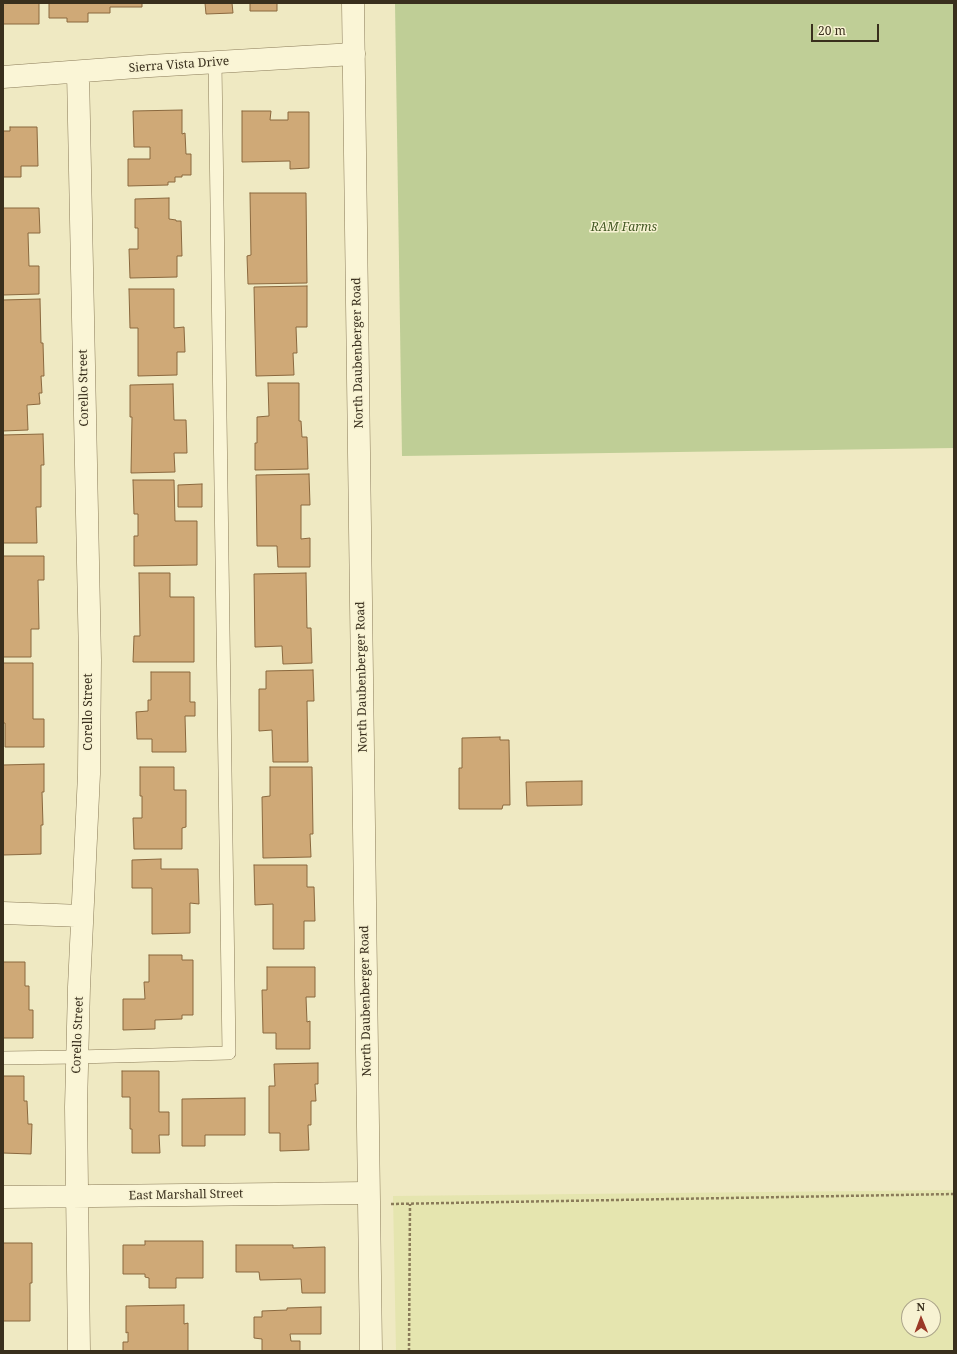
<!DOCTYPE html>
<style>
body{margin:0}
#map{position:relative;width:957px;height:1354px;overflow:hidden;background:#efe9c2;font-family:"Noto Serif",serif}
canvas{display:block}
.frame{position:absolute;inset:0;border:4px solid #392f1d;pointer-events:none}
.north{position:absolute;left:901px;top:1298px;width:40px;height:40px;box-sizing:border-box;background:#f7f2d2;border:1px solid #aba48a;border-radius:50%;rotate:359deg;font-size:11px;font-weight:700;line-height:16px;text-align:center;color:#392f1d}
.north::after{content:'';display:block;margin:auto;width:14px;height:18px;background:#9b3827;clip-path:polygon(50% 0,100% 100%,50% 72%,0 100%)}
.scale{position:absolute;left:811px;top:24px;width:68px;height:18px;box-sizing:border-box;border:2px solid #392f1d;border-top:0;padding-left:5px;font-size:12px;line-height:14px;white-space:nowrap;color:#392f1d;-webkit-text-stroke:3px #f7f2d2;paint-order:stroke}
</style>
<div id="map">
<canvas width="957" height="1354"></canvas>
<div class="frame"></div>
<div class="north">N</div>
<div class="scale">20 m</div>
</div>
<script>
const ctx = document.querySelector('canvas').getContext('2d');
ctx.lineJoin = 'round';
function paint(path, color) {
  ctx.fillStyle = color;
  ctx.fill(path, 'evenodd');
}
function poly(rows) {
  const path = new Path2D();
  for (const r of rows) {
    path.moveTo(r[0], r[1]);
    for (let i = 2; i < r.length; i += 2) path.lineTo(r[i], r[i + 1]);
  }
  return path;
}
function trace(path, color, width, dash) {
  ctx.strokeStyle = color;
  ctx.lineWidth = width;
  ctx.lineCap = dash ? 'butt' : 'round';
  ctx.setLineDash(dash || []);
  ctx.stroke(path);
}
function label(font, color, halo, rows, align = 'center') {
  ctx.font = font + ' "Noto Serif",serif';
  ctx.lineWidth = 3;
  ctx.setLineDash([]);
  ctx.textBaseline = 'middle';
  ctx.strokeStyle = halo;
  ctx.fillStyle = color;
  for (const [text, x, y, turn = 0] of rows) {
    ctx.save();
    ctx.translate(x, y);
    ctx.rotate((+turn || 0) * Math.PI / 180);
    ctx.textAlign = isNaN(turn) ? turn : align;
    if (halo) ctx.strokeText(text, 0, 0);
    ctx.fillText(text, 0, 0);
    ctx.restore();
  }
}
paint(poly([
 [954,1190,954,1351,396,1351,393,1196],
 [909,1306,933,1306,933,1330,909,1330]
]), '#e5e5af');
paint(poly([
 [395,3,954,3,954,448,402,456]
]), '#bfce96');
const building = poly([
 [3,3,39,3,39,24,3,24,3,3],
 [49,3,142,3,142,7,110,7,110,13,88,13,88,22,67,22,67,18,49,18,49,3],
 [205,3,232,3,233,13,206,14,205,3],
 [250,3,277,3,277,11,250,11,250,3],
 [182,110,182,134,185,133,186,154,191,154,191,175,182,175,182,177,175,177,175,182,168,182,168,185,128,186,128,159,150,159,150,147,134,147,133,111,182,110],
 [242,111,271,111,270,120,288,120,288,112,309,112,309,168,290,169,290,161,242,162,242,111],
 [10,127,37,127,38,166,21,166,21,177,3,177,3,131,10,131,10,127],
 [250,193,306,193,307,283,248,284,247,256,251,255,250,193],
 [169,198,169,219,176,220,176,221,181,221,182,256,177,256,177,277,130,278,129,249,138,249,138,228,135,228,135,199,169,198],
 [3,208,39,208,40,233,28,233,29,266,39,266,39,294,3,295,3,208],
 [307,286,307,327,296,327,297,353,293,353,294,375,256,376,254,287,307,286],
 [129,289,174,289,174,328,184,327,185,352,177,352,177,375,138,376,138,328,130,328,129,289],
 [40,299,41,343,43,343,44,376,41,376,42,393,39,393,40,404,27,405,28,430,3,431,3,300,40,299],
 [268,383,299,383,299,421,301,421,302,437,307,437,308,469,255,470,255,443,257,443,257,417,269,416,268,383],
 [173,384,174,420,186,420,187,453,174,453,175,472,131,473,132,417,130,417,130,385,173,384],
 [43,434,44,465,41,465,41,507,36,507,37,543,3,543,3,435,43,434],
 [309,474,310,505,301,505,301,539,310,538,310,567,278,567,277,546,257,546,256,475,309,474],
 [133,480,174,480,175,521,197,521,197,565,134,566,134,536,138,536,138,514,134,514,133,480],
 [202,484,202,507,178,507,178,485,202,484],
 [3,556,44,556,44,580,38,580,39,629,31,629,31,657,3,657,3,556],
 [139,573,170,573,170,597,194,597,194,662,133,662,134,636,140,636,139,573],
 [306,573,307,628,311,628,312,663,283,664,282,646,255,647,254,574,306,573],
 [3,663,33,663,33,719,44,719,44,747,5,747,5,723,3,723,3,663],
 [313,670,314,701,307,701,308,762,273,762,272,730,259,731,259,689,266,689,266,671,313,670],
 [151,672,190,672,190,702,195,702,195,716,185,716,186,752,152,752,152,739,137,739,136,712,148,711,148,700,151,700,151,672],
 [500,737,500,740,509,740,510,805,503,805,502,809,459,809,459,768,462,768,462,738,500,737],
 [44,764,44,792,42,792,43,825,41,825,41,854,3,855,3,765,44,764],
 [140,767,174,767,174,790,186,790,186,827,182,828,182,849,134,849,133,818,142,818,142,796,140,796,140,767],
 [270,767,312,767,313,834,310,834,311,857,263,858,262,797,270,796,270,767],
 [582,781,582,805,527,806,526,782,582,781],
 [161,859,161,869,198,869,199,904,190,903,190,933,152,934,152,888,132,888,132,860,161,859],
 [254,865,307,865,307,887,314,887,315,921,304,921,304,949,273,949,273,904,255,905,254,865],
 [149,955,182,955,182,960,193,960,193,1015,182,1015,182,1019,155,1020,155,1029,123,1030,123,999,145,999,144,982,149,982,149,955],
 [3,962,25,962,25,986,29,986,29,1010,33,1010,33,1038,3,1038,3,962],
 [267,967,315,967,315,997,306,997,307,1022,310,1021,310,1049,276,1049,276,1033,263,1033,262,990,267,990,267,967],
 [318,1063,318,1084,315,1084,316,1101,311,1101,311,1125,308,1125,309,1150,280,1151,280,1133,269,1133,269,1086,275,1086,274,1064,318,1063],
 [122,1071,159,1071,159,1112,169,1112,169,1135,159,1135,160,1153,132,1153,132,1129,130,1129,130,1097,122,1097,122,1071],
 [3,1076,24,1076,24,1101,27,1101,28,1124,32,1124,31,1154,3,1153,3,1076],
 [245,1098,245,1135,205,1135,205,1146,182,1146,182,1099,245,1098],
 [145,1241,203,1241,203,1278,176,1278,176,1288,149,1288,149,1278,145,1277,145,1274,123,1274,123,1245,145,1245,145,1241],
 [3,1243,32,1243,32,1283,30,1283,30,1321,3,1321,3,1243],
 [236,1245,293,1245,293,1248,325,1247,325,1293,302,1293,301,1279,260,1280,259,1272,236,1272,236,1245],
 [184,1305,184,1324,188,1323,188,1351,123,1351,123,1342,128,1342,128,1332,126,1333,126,1306,184,1305],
 [321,1307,321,1334,290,1334,291,1341,300,1341,300,1351,262,1351,262,1339,254,1338,254,1317,262,1317,262,1311,287,1310,287,1308,321,1307]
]);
paint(building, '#cfa977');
trace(building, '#8a683e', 1);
const service = poly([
 [3,1058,77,1057,229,1053,215,63]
]);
const minor = poly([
 [78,72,90,660,89,774,79,987,76,1107,79,1351],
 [3,77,150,66,354,54],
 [3,913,82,916],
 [3,1197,368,1193]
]);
const tertiary = poly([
 [353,3,371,1351]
]);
trace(service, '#8a7b59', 14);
trace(minor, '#8a7b59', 23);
trace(tertiary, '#8a7b59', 23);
trace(poly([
 [391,1204,954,1194],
 [409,1351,410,1204]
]), '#8a7b59', 2.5, [3, 2]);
trace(service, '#faf5d6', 13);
trace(minor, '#faf5d6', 22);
trace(tertiary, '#faf5d6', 22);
label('12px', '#392f1d', '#f7f2d2', [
 ["Sierra Vista Drive",179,65,-4],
 ["North Daubenberger Road",358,353,-91],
 ["Corello Street",84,388,-91],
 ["North Daubenberger Road",362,677,-91],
 ["Corello Street",89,712,-90],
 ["North Daubenberger Road",366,1001,-91],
 ["Corello Street",78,1035,-88],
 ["East Marshall Street",186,1195,-1]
]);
label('italic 12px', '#425723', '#f7f2d2', [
 ["RAM Farms",624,228]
]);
</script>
